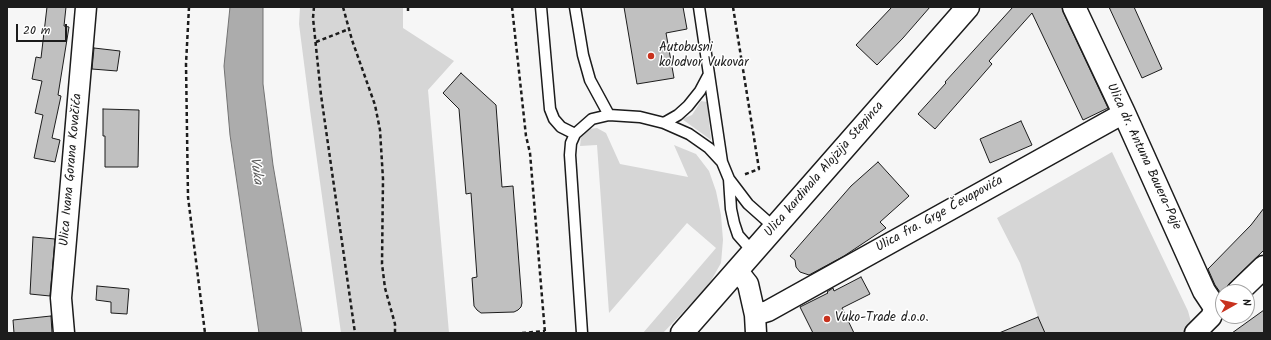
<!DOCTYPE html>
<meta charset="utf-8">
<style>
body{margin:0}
#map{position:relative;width:1271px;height:340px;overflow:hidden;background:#f6f6f6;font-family:Kalam,sans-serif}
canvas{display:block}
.frame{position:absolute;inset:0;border:8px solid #1c1c1c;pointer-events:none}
.north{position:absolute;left:1215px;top:284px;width:40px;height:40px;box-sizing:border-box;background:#fff;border:1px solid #a4a4a4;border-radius:50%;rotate:82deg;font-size:11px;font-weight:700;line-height:16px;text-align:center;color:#1c1c1c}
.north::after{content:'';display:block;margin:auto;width:14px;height:18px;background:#c8321e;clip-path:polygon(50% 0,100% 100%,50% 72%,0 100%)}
.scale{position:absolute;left:16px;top:24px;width:51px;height:18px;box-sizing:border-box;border:2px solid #1c1c1c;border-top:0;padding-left:5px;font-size:12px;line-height:14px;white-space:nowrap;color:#1c1c1c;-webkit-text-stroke:3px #fff;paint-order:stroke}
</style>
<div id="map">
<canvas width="1271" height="340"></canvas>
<div class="frame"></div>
<div class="north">N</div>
<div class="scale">20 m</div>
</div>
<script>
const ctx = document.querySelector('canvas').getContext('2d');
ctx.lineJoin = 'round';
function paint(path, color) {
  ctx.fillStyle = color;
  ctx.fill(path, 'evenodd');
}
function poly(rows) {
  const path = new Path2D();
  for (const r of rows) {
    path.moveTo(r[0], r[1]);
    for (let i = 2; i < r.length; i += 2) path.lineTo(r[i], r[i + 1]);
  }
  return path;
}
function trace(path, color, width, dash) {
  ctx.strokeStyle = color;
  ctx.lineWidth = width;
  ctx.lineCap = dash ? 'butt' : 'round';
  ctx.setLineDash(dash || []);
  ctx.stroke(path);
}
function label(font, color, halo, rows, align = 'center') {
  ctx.font = font + ' Kalam,sans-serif';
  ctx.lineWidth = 3;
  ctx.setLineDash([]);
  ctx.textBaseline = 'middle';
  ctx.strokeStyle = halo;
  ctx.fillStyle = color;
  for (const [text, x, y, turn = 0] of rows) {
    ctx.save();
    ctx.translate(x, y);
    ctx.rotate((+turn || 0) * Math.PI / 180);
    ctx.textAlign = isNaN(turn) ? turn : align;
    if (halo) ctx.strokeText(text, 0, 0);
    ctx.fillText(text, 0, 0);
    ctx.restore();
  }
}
paint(poly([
 [300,7,403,7,403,28,454,61,428,90,449,333,341,333,310,110,299,24],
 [701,101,707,102,711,140,682,119,692,115],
 [597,128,606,133,620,164,688,177,674,145,696,154,709,171,716,191,721,215,723,240,721,263,708,286,663,333,643,333,716,248,687,223,609,313,597,145,580,146,581,137,589,129],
 [1112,152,1188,311,1191,322,1186,330,1182,333,1045,333,1038,317,1020,263,997,218]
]), '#d6d6d6');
const water = poly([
 [230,7,263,7,263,84,273,165,302,333,259,333,230,135,224,66,230,7]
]);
paint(water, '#acacac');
trace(water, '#727272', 1);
const building = poly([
 [47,7,66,7,64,26,69,27,58,95,61,96,52,138,60,140,55,162,34,158,43,115,35,113,42,81,32,79,36,57,41,58,47,7],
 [624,7,683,7,687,29,666,33,674,78,637,84,624,7],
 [892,7,930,7,903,38,877,65,856,45,892,7],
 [1013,7,1062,7,1063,12,1108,108,1083,120,1032,13,989,61,992,64,935,129,918,114,946,83,945,82,1013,7],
 [1109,7,1134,7,1162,69,1142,78,1109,7],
 [94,48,120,51,117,71,92,69,94,48],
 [461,73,496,105,502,187,513,186,522,303,521,307,518,310,514,312,481,313,477,310,474,306,472,278,477,277,471,193,466,194,459,109,443,93,461,73],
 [103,109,139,110,138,167,105,167,105,136,103,136,103,109],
 [1021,121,1032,145,990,163,980,139,1021,121],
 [878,162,909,196,880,222,886,228,844,256,809,275,800,272,796,267,795,260,790,256,851,186,878,162],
 [1264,208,1264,250,1221,292,1220,292,1215,285,1208,269,1251,225,1264,208],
 [33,237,55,239,50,296,30,294,33,237],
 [861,277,870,294,842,308,854,333,813,333,800,307,828,293,827,292,833,288,834,291,861,277],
 [97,286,129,289,127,314,111,313,111,302,96,300,97,286],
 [1264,310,1264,333,1232,333,1264,310],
 [51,316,52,333,14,333,13,320,51,316],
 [1038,317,1045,333,999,333,1038,317]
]);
paint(building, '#c0c0c0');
trace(building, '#1c1c1c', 1);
const service = poly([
 [541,7,550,109,554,119,561,127,575,134],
 [575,7,583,55,590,80,609,115],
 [699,7,722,162,729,179,748,204,775,228],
 [664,123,678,115,688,106,700,91,709,74],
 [729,179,731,209,734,223,738,235,753,252],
 [582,333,570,155,571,143,575,134,592,119,609,115,640,117,664,123,689,134,709,148,722,162]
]);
const minor = poly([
 [737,270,748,284,755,315,756,333],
 [755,315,768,311,1124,113],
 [64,333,61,298,86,7],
 [1195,333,1211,317,1216,305]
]);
const primary = poly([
 [1074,7,1124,113,1204,291,1212,303,1216,305,1223,304],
 [1238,292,1264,267],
 [682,333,968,7]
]);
trace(service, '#1c1c1c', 13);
trace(minor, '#1c1c1c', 23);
trace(primary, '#1c1c1c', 25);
trace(poly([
 [189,7,186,64,188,197,205,333],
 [314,7,313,18,321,95,355,333],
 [343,7,352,40,375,105,380,130,383,179,382,264,385,288,395,324,395,333],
 [408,7,408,13],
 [512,7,526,136,530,153,545,333],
 [733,7,759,169,743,175],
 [316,42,349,29],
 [522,333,545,331]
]), '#1c1c1c', 2.5, [4, 3]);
trace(service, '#fff', 10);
trace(minor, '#fff', 20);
trace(primary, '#fff', 22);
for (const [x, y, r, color] of [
 [651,56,4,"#c8321e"],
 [827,319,4,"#c8321e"]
]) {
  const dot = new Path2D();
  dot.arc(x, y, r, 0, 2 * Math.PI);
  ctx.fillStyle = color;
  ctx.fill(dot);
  trace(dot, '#fff', 1.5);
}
label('13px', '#1c1c1c', '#fff', [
 ["Autobusni",659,49],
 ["kolodvor Vukovar",659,64],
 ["Vuko-Trade d.o.o.",835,319]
], 'left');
label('13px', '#1c1c1c', '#fff', [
 ["Ulica dr. Antuna Bauera-Paje",1143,157,65],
 ["Ulica Ivana Gorana Kovačića",72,170,-85],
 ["Ulica kardinala Alojzija Stepinca",825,170,-49],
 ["Ulica fra. Grge Čevapovića",940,215,-29]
]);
label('italic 14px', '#5d5d5d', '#fff', [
 ["Vuka",255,171,82]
]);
</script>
